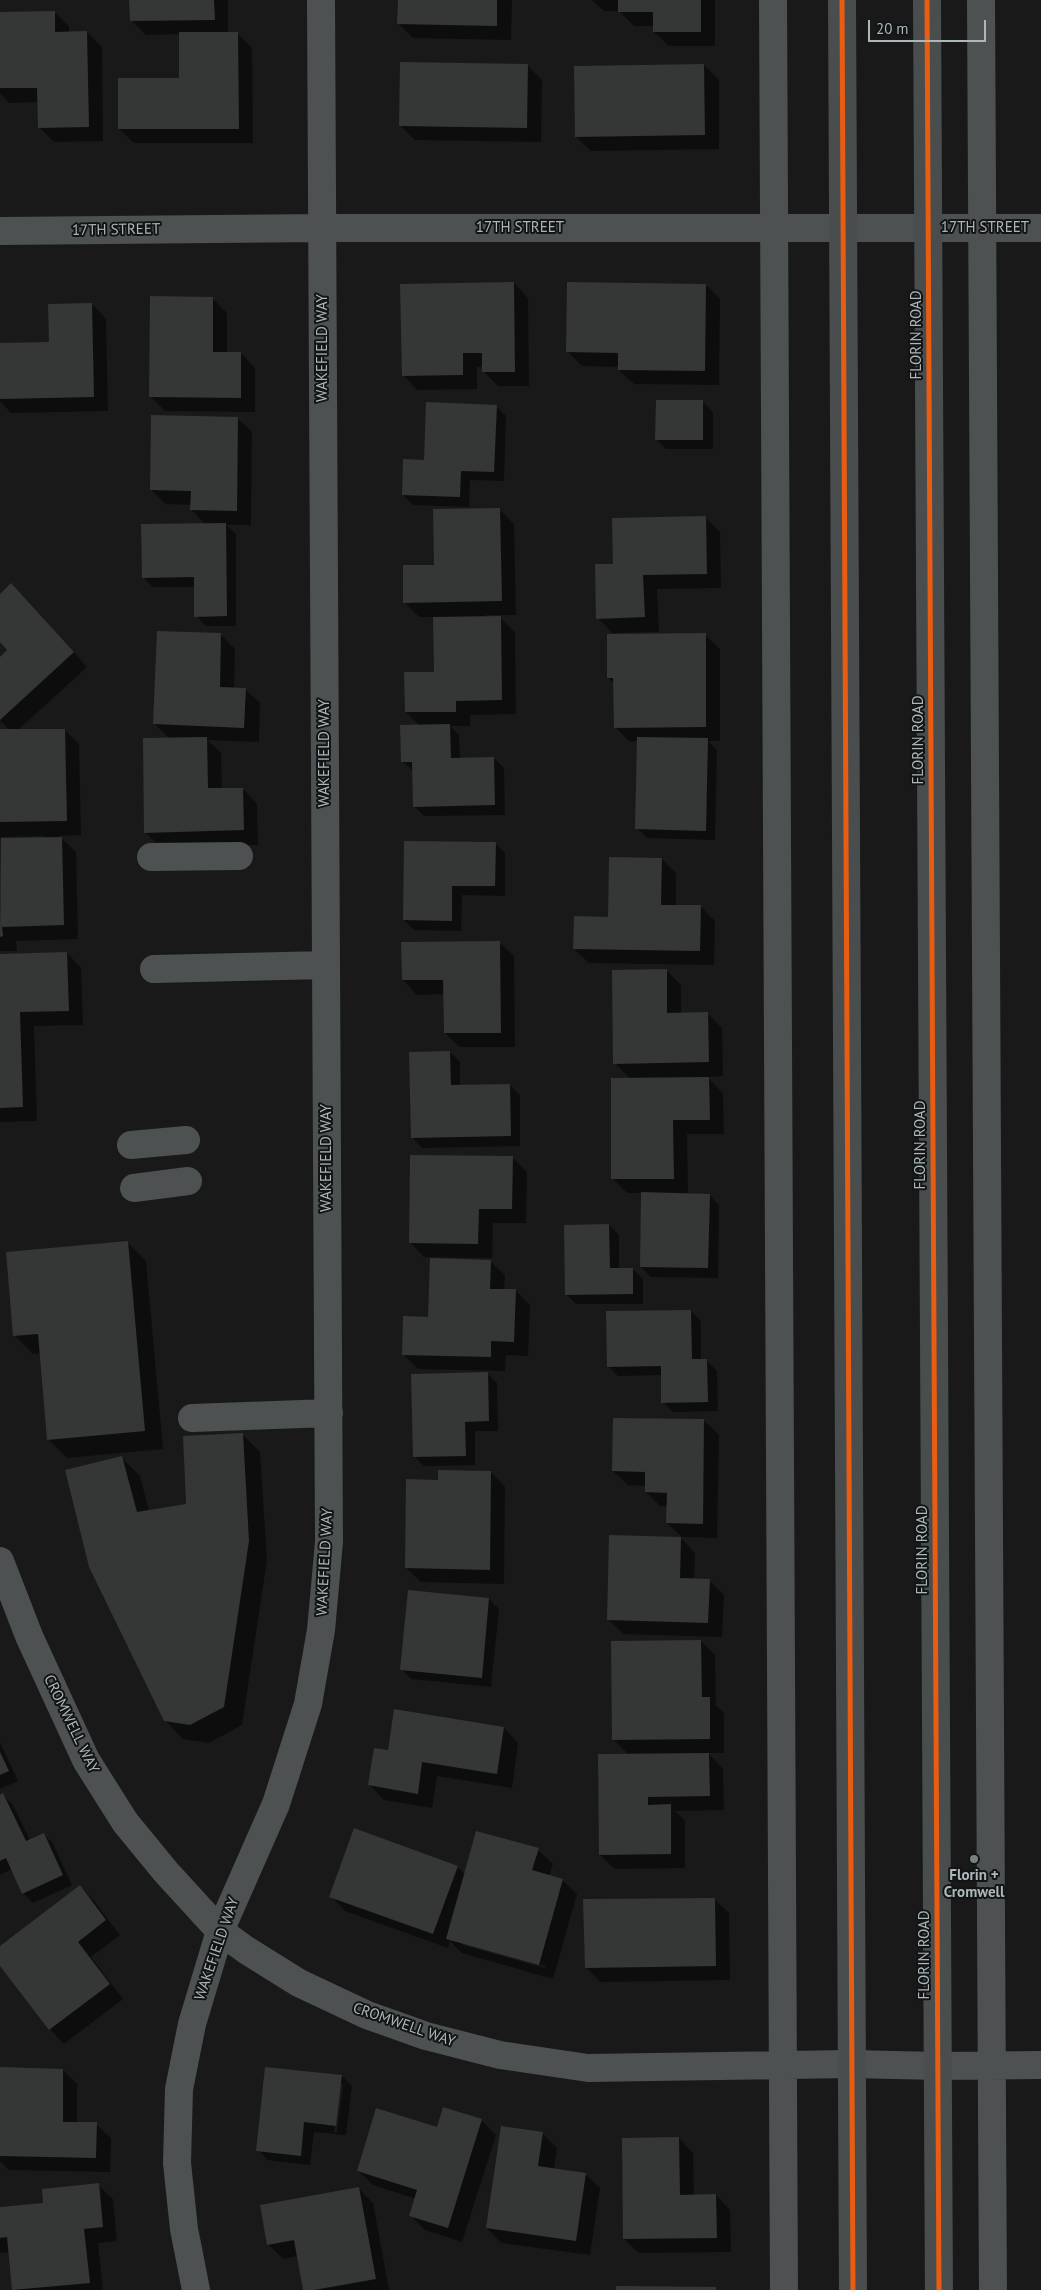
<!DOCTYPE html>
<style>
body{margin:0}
#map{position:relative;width:1041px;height:2290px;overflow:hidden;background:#191919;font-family:"PT Sans",sans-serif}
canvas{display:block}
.scale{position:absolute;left:868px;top:20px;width:118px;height:22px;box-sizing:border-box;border:2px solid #abb7b9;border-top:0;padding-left:6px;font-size:15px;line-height:18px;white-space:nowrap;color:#abb7b9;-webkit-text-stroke:4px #131415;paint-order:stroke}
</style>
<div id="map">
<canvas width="1041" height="2290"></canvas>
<div class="scale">20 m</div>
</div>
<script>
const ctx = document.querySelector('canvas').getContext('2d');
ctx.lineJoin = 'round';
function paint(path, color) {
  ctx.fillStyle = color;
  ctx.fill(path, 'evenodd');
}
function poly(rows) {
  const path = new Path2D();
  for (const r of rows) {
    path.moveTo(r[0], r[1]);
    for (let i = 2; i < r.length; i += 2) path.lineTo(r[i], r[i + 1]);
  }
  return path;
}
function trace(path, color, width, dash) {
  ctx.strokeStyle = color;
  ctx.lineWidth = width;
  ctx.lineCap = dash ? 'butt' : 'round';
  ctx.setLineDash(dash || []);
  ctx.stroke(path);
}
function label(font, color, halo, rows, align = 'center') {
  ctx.font = font + ' "PT Sans",sans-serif';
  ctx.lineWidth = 4;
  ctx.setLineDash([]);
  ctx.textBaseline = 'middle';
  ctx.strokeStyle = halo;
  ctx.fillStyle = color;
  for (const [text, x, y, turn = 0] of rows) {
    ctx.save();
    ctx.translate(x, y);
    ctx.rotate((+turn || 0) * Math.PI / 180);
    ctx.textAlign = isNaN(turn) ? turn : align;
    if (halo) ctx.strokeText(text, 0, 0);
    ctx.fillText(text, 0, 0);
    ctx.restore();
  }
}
paint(poly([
 [131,0,228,0,228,33,237,33,252,48,253,143,134,143,119,129,180,79,180,34,146,35,131,20],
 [399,0,512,0,511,40,413,38,398,23],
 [592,0,715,0,715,46,669,46,654,32,654,26,634,26,619,11,604,11],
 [54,12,69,26,69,33,87,32,102,47,103,141,54,142,39,127,39,102,9,103,0,93,0,13],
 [527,65,542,80,541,142,415,140,400,125],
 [704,65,719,80,719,149,591,151,576,137],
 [514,283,528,298,529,386,498,386,484,372,483,367,477,367,477,389,417,390,403,375],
 [706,285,720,299,719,385,634,384,619,370,619,367,582,366,568,352],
 [213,299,227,313,227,353,241,353,255,368,255,412,165,411,150,396],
 [92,304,106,319,108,411,11,413,0,401,0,345,50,344],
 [703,402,713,412,713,449,666,449,656,439],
 [496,406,506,416,504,481,470,480,469,507,413,505,403,495,425,462],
 [237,418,252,432,251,525,226,525,236,534,236,626,206,626,196,616,195,587,153,587,143,577,206,525,192,510,192,505,166,504,151,490],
 [499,509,514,524,516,615,486,615,486,618,500,618,515,632,516,714,470,715,470,726,450,726,459,735,460,759,494,758,504,768,505,815,424,816,414,806,413,771,402,761,420,726,406,712,435,673,435,617,419,617,405,603,435,566],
 [705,517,720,532,721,588,657,589,659,632,612,633,598,618,614,565],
 [0,595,26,599,87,667,18,730,65,730,79,744,81,835,59,836,76,852,78,939,16,941,17,951,0,951,0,893,3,893,44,838,43,836,0,837,0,731,10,731,0,720,0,659,9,650,0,640],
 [220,634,235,649,234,689,245,689,260,703,259,742,207,740,221,753,222,790,243,789,257,804,258,845,160,847,145,832,170,739,155,724],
 [705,635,720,649,720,741,708,741,717,750,715,840,647,838,637,828,639,741,630,742,615,727,615,684,608,678],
 [495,843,505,853,505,896,462,895,461,931,414,930,404,920],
 [662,859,676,873,676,906,700,906,715,921,714,965,589,963,574,949,609,918],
 [499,942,514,956,515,1047,460,1047,445,1033,444,994,417,995,403,980],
 [67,953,81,968,83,1025,34,1026,37,1121,0,1122,0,955],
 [666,970,681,985,681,1014,708,1014,722,1028,723,1076,707,1077,723,1093,724,1134,687,1134,688,1194,709,1195,719,1205,718,1278,651,1277,641,1267,643,1193,627,1193,613,1179,630,1079,615,1063],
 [450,1052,460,1062,460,1086,510,1085,520,1095,520,1146,422,1148,413,1138],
 [512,1157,527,1172,526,1223,493,1223,492,1258,424,1257,410,1242],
 [609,1225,619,1235,619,1269,633,1269,643,1279,643,1304,576,1304,566,1294],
 [127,1242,146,1261,163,1449,67,1458,48,1439,41,1353,33,1354,14,1335],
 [490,1261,505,1275,504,1290,515,1290,530,1305,528,1356,506,1355,505,1371,418,1369,403,1354],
 [691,1311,701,1321,701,1361,707,1361,717,1371,718,1411,673,1412,663,1402,662,1375,618,1376,608,1366],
 [487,1373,497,1383,498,1431,475,1431,475,1465,424,1466,414,1456],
 [704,1421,719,1435,717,1538,682,1537,667,1523,668,1506,660,1506,646,1492,646,1486,628,1485,613,1471],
 [242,1434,260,1452,267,1560,242,1725,209,1743,183,1739,165,1720,122,1458,140,1476,149,1511,188,1505],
 [491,1472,505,1487,504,1584,421,1582,406,1568,439,1481],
 [681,1538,695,1553,694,1580,709,1580,724,1595,722,1637,623,1634,608,1619],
 [409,1592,489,1599,499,1609,491,1687,411,1679,402,1669],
 [701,1641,715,1655,716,1705,724,1713,724,1753,708,1753,723,1769,724,1810,675,1811,685,1820,685,1868,615,1869,600,1855,629,1755,613,1739],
 [395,1711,504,1728,518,1743,512,1788,437,1776,432,1808,384,1800,370,1785,389,1751],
 [0,1743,18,1781,0,1789],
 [3,1795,13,1805,30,1840,44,1834,53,1844,72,1885,33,1903,23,1893,12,1869,0,1875,0,1796],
 [355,1830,458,1867,465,1875,538,1850,553,1864,549,1876,562,1880,577,1894,553,1979,462,1953,450,1941,448,1948,345,1911,331,1896],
 [463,1943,545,1966,545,1968,463,1945],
 [80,1886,94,1901,120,1935,91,1957,123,1999,64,2044,50,2029,0,1964,0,1947],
 [714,1899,729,1913,730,1980,600,1982,586,1967],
 [0,2069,63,2070,77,2084,77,2123,96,2124,111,2138,110,2172,9,2170,0,2161],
 [342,2076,352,2086,346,2135,314,2132,310,2165,267,2160,258,2150],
 [340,2084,343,2084,337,2132,334,2132],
 [481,2120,496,2135,462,2242,425,2230,410,2215,416,2199,373,2185,358,2171,438,2128],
 [542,2133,557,2148,554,2169,585,2174,600,2188,590,2255,501,2243,487,2228],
 [679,2138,693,2153,694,2196,716,2195,730,2210,731,2252,639,2253,624,2239],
 [98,2185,113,2199,117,2241,98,2243,103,2290,14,2290,10,2252,0,2253,0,2209,45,2204],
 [359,2189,373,2203,389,2290,304,2290,298,2256,283,2259,268,2244]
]), '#0007');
paint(poly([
 [129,0,214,0,215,20,130,21],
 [398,0,497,0,497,26,397,24],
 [618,0,701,0,701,32,653,32,653,12,618,12],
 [55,11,55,32,87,31,89,127,38,128,37,88,0,88,0,12],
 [179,32,238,32,239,129,118,129,118,78,179,78],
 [400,62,528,64,527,128,399,126],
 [704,64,705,135,575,137,574,66],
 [514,282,515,372,482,372,482,353,463,353,463,375,402,376,400,284],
 [567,282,706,284,705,371,618,370,618,353,566,352],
 [150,296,213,297,213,352,241,352,241,398,149,397],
 [92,303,94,397,0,399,0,343,49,342,48,304],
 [656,400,703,400,703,440,655,440],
 [426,402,497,405,494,472,461,471,460,497,402,495,403,459,424,460],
 [151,415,238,417,237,511,190,510,191,491,150,490],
 [500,508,502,601,403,603,403,565,434,565,433,509],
 [706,516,707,574,643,575,645,617,596,619,595,564,613,564,612,518],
 [226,523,227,616,194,617,194,577,142,578,141,524],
 [11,583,74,652,0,720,0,657,7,650,0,642,0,594],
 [501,616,502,700,456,701,456,712,405,712,404,672,434,672,433,617],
 [157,631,221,633,220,687,246,688,244,728,153,724],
 [706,633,706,727,614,728,613,678,607,678,607,634],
 [450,724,451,758,494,757,495,805,413,807,412,762,401,762,400,725],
 [0,729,65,729,67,821,0,822],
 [207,737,208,788,243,788,244,830,144,833,143,738],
 [637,737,708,738,706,831,635,829],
 [62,837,64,925,2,927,3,936,0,937,1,838],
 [404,841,496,842,495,886,452,886,452,921,403,920],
 [609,857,662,858,661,905,701,905,700,951,573,949,574,916,608,917],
 [500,941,501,1033,444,1033,443,980,402,980,401,942],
 [67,952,69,1011,20,1012,23,1107,0,1108,0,954],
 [667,969,667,1013,708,1012,709,1062,613,1064,612,970],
 [450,1051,451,1085,510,1084,511,1136,411,1138,409,1052],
 [709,1077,710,1120,673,1120,674,1179,611,1179,611,1078],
 [410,1155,513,1156,512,1209,479,1209,478,1244,409,1243],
 [641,1192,710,1194,708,1268,640,1267],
 [609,1224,610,1268,633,1268,633,1294,565,1295,564,1225],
 [128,1241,145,1431,47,1440,38,1334,13,1336,6,1252],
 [430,1258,491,1260,490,1289,516,1289,514,1342,491,1341,491,1357,402,1355,403,1316,428,1317],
 [691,1310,692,1359,707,1359,708,1402,661,1403,661,1366,607,1367,606,1311],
 [488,1372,489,1421,465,1422,466,1456,413,1457,411,1374],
 [613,1418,704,1419,703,1524,666,1523,667,1493,645,1492,645,1472,612,1471],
 [243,1433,249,1541,224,1707,190,1725,164,1721,89,1567,65,1470,122,1456,137,1512,186,1504,183,1436],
 [438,1470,491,1471,490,1570,405,1568,406,1479,438,1480],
 [609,1535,681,1537,680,1578,710,1579,708,1623,607,1620],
 [408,1590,489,1598,482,1678,400,1670],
 [701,1640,702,1697,710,1697,710,1739,612,1740,611,1641],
 [394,1709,504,1727,497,1774,422,1762,418,1794,368,1785,374,1748,388,1750],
 [0,1752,9,1771,0,1775],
 [709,1753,710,1796,648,1797,648,1805,671,1804,671,1854,599,1855,598,1754],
 [3,1793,26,1841,44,1833,63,1875,22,1894,6,1858,0,1861,0,1795],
 [354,1828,458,1866,433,1934,329,1897],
 [476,1831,539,1848,532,1870,563,1879,539,1965,446,1939],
 [80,1885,106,1920,78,1942,110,1984,49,2030,0,1966,0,1946],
 [715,1898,716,1966,585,1968,583,1899],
 [0,2067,63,2069,63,2122,97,2122,96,2158,0,2156],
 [265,2067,342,2075,336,2126,304,2122,301,2156,256,2151],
 [443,2107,482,2119,448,2228,409,2216,417,2190,357,2171,376,2108,437,2127],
 [501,2126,543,2132,538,2166,586,2173,576,2241,486,2228],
 [679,2137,680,2195,716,2194,717,2238,623,2239,622,2138],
 [99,2183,103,2227,84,2229,90,2283,12,2290,7,2237,0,2238,0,2207,43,2203,42,2189],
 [359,2187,376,2279,314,2290,303,2290,294,2240,267,2245,260,2205],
 [616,2286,716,2287,716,2290,616,2290]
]), '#353636');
trace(poly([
 [773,0,784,2290],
 [981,0,993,2290],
 [0,231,322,228,1041,228],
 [151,857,239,856],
 [154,969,326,965],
 [131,1145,186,1140],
 [134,1188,188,1181],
 [192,1418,329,1413],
 [0,1561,29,1636,86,1760,125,1822,166,1872,220,1931,246,1950,299,1983,367,2015,426,2036,500,2055,588,2068,852,2064,938,2066,1041,2065],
 [196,2290,184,2229,177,2163,179,2089,192,2024,220,1931,276,1804,308,1704,321,1630,329,1542,321,0]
]), '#4d5152', 28);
trace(poly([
 [842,0,853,2290],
 [927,0,939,2290]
]), '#4a4d4e', 28);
trace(poly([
 [842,0,853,2290],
 [927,0,939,2290]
]), '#e95d12', 5);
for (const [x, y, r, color] of [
 [974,1859,5,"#788081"]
]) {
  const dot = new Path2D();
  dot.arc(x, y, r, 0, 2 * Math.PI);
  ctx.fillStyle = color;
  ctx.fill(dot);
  trace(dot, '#131415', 2);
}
label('15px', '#abb7b9', '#131415', [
 ["17TH STREET",520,228],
 ["17TH STREET",985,228],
 ["17TH STREET",116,230,-1],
 ["FLORIN ROAD",917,335,-90],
 ["WAKEFIELD WAY",323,348,-90],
 ["FLORIN ROAD",919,740,-90],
 ["WAKEFIELD WAY",325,753,-90],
 ["FLORIN ROAD",921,1145,-90],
 ["WAKEFIELD WAY",327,1158,-90],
 ["FLORIN ROAD",923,1550,-90],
 ["WAKEFIELD WAY",325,1562,-87],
 ["CROMWELL WAY",71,1724,64],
 ["WAKEFIELD WAY",217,1949,-71],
 ["FLORIN ROAD",925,1955,-90],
 ["CROMWELL WAY",404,2025,19]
]);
label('bold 15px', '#abb7b9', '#131415', [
 ["Florin +",974,1876],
 ["Cromwell",974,1893]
]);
</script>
